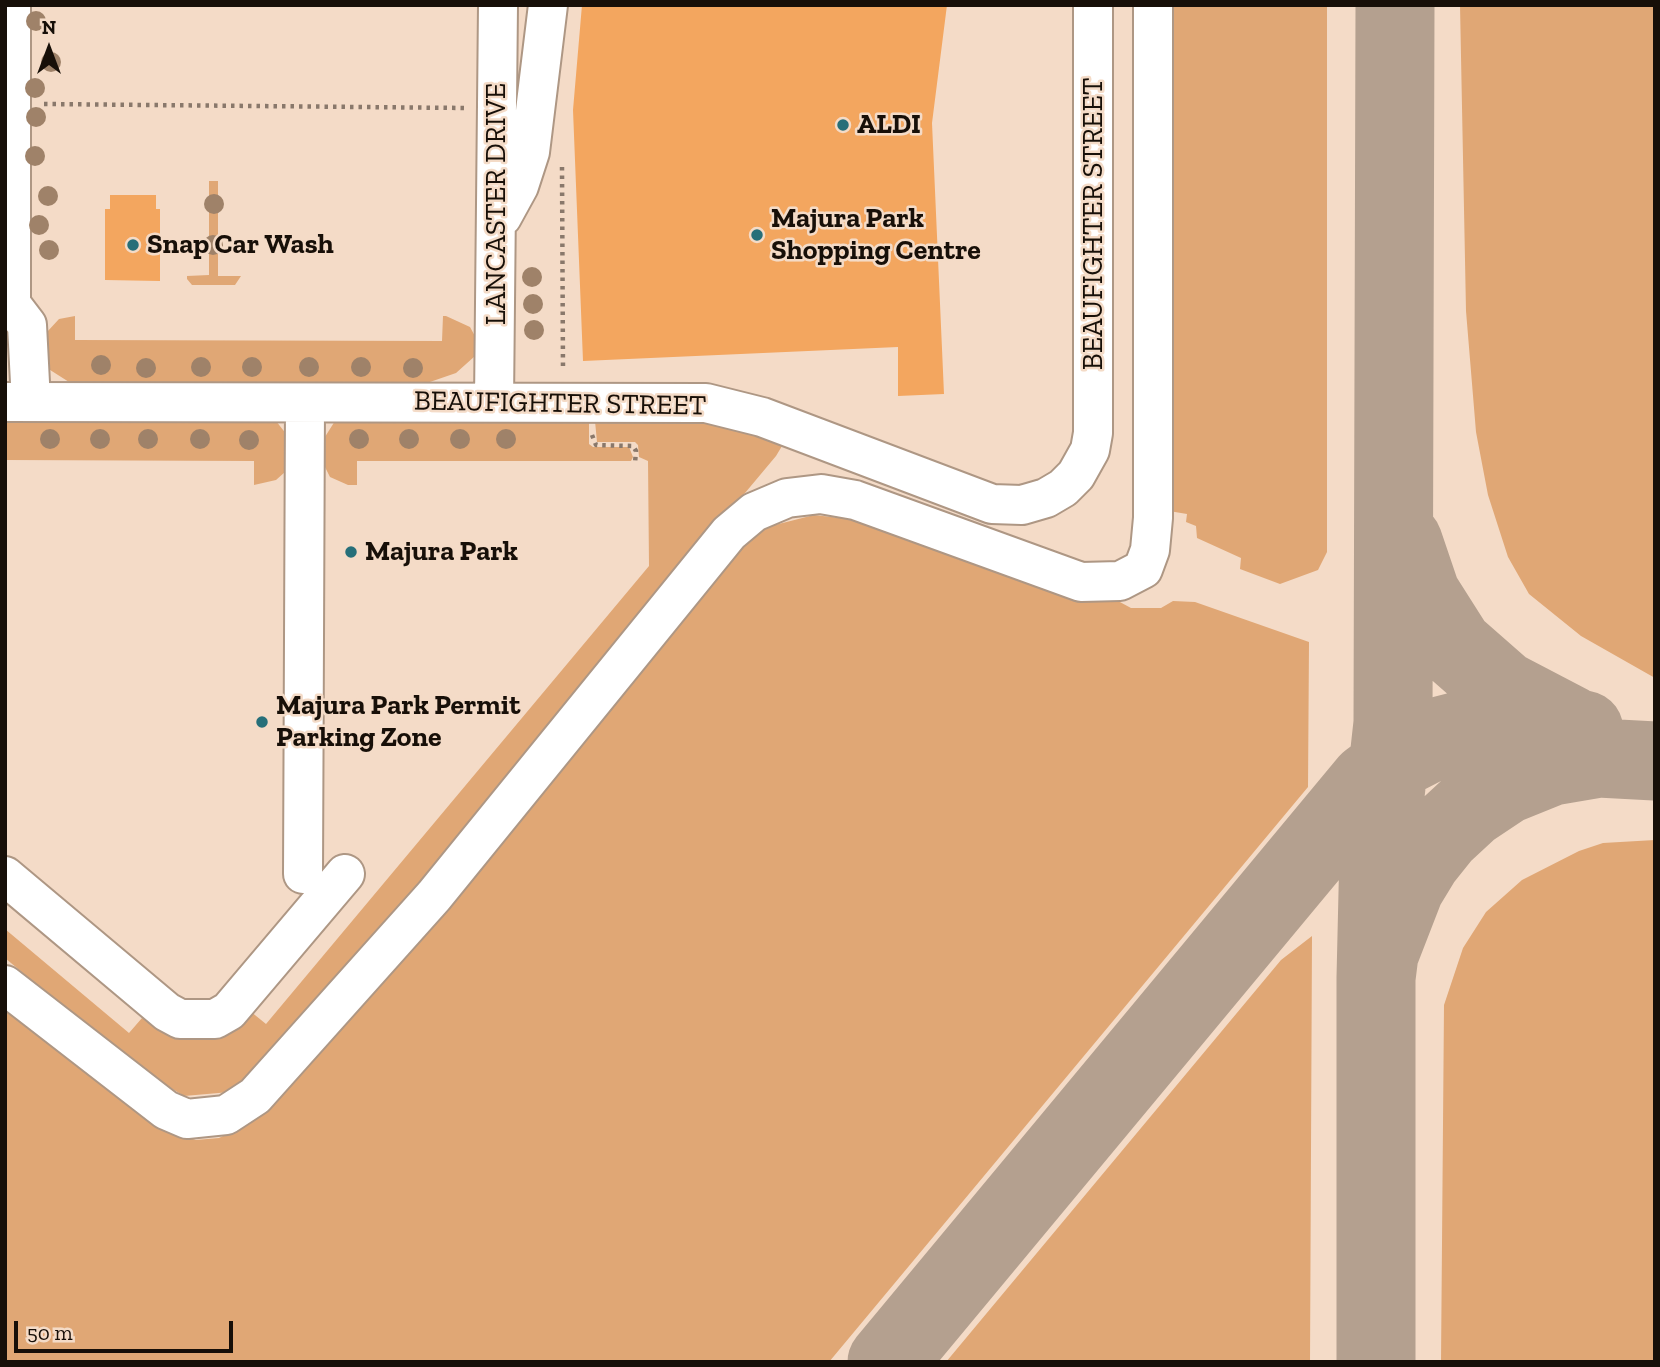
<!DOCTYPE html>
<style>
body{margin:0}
#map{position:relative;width:1660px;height:1367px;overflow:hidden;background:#f4dbc7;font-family:"Zilla Slab",serif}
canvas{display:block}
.frame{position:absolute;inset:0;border:7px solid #170f08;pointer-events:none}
.north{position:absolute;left:14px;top:14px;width:70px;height:70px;-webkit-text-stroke:5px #f4dbc7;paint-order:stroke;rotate:0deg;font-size:19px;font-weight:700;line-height:28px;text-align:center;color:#170f08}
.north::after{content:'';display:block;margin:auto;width:24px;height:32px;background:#170f08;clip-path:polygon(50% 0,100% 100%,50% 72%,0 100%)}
.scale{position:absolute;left:14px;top:1321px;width:219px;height:32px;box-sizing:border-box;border:4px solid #170f08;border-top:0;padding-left:9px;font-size:21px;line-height:24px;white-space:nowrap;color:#170f08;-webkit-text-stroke:5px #f4dbc7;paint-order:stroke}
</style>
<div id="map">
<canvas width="1660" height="1367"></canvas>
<div class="frame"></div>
<div class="north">N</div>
<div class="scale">50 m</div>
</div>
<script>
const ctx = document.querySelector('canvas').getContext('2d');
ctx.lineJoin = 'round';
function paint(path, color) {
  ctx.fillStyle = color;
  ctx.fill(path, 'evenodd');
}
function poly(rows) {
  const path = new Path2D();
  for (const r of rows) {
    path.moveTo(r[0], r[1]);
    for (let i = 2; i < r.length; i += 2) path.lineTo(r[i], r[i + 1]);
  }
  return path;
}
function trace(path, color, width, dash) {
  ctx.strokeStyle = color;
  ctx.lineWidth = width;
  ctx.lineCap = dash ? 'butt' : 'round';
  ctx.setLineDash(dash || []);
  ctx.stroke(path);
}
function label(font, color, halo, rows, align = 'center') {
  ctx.font = font + ' "Zilla Slab",serif';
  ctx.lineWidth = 5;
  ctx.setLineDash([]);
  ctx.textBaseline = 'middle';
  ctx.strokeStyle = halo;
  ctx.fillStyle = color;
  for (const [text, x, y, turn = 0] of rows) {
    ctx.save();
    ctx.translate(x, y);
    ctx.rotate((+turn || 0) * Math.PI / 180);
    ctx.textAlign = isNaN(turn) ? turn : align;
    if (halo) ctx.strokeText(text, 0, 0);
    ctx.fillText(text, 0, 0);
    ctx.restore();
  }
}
paint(poly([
 [1165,5,1327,5,1327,552,1318,570,1280,584,1240,569,1241,558,1197,538,1196,526,1186,522,1187,514,1163,510],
 [1460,5,1655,5,1655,678,1581,636,1529,594,1508,557,1488,495,1476,432,1466,311],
 [209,181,218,181,218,276,241,276,235,285,192,285,187,279,187,276,209,275],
 [75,316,75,340,442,341,443,316,446,316,470,327,476,338,475,356,456,373,427,383,69,382,47,368,47,332,59,319],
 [5,416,276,421,287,435,288,462,285,472,276,480,254,485,254,461,5,460],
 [710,418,785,441,776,456,276,1053,230,1092,184,1096,133,1065,5,958,5,929,129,1033,142,1018,157,1026,250,1011,266,1024,649,566,648,461,639,457,638,445,635,442,597,442,595,421],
 [335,421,589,421,589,444,593,447,629,447,633,457,631,461,357,461,357,485,348,485,330,477,324,465,323,440],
 [814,515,867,521,1059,594,1118,601,1131,608,1161,608,1173,601,1195,602,1309,642,1308,787,829,1362,5,1362,5,1001,181,1135,196,1140,219,1138,235,1130,725,556,767,527],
 [1655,840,1655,1362,1441,1362,1444,1005,1463,948,1486,912,1522,880,1579,851,1603,843],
 [1312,936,1310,1362,946,1362,1281,960]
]), '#e0a775');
trace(poly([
 [1403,542,1421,595,1454,647,1503,690,1570,725],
 [1376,978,1379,850,1393,723,1395,5],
 [887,1362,1369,782,1405,755,1444,735,1487,724,1525,721,1584,730],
 [1376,1362,1376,978,1379,954,1405,887,1422,859,1442,834,1469,809,1505,785,1552,766,1599,758,1655,761]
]), '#b4a08f', 79);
paint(poly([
 [582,5,947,5,932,123,944,394,898,396,898,347,583,361,573,110],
 [110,195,156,195,156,209,160,209,160,281,105,280,105,209,110,209]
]), '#f3a65f');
const minor = poly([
 [11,5,11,304,27,325,31,402],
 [502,217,519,186,530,152,548,5],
 [5,402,706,403,762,417,992,504,1022,505,1046,498,1063,488,1076,475,1090,450,1093,433,1093,5],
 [494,402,498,5],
 [303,874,305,403],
 [5,876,167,1012,180,1019,215,1019,229,1011,345,874],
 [5,985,166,1110,187,1119,226,1115,255,1096,434,896,729,533,754,512,787,498,821,494,855,500,1081,582,1120,581,1143,569,1150,550,1153,518,1153,5]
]);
trace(minor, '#ae9784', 42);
trace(poly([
 [44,104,466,108],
 [562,167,563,371],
 [592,435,596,445,633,446,636,451,635,463]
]), '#89786b', 4.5, [3.5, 5]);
trace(minor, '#fff', 38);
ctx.fillStyle = '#9f8269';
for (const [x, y] of [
 [36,21],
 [51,62],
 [35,88],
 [36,117],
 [35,156],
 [48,196],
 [214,204],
 [39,225],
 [213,245],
 [49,250],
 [532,277],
 [533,304],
 [534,330],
 [101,365],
 [201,367],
 [252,367],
 [309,367],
 [361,367],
 [146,368],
 [413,368],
 [50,439],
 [100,439],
 [148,439],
 [200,439],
 [359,439],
 [409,439],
 [460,439],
 [506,439],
 [249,440]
]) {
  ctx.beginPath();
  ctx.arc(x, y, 10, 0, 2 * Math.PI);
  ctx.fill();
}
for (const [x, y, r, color] of [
 [843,125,7,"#266f79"],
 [757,235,7,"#266f79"],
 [133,245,7,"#266f79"],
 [351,552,7,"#266f79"],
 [262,722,7,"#266f79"]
]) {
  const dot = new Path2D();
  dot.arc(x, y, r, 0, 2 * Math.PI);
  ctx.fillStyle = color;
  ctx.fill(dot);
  trace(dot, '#f4dbc7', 2.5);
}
label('bold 28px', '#170f08', '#f4dbc7', [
 ["ALDI",857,125],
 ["Majura Park",771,219],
 ["Shopping Centre",771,251],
 ["Snap Car Wash",147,245],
 ["Majura Park",365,552],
 ["Majura Park Permit",276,706],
 ["Parking Zone",276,738]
], 'left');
label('28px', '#170f08', '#f4dbc7', [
 ["LANCASTER DRIVE",497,204,-90],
 ["BEAUFIGHTER STREET",1094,224,-90],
 ["BEAUFIGHTER STREET",560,404,1]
]);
</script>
